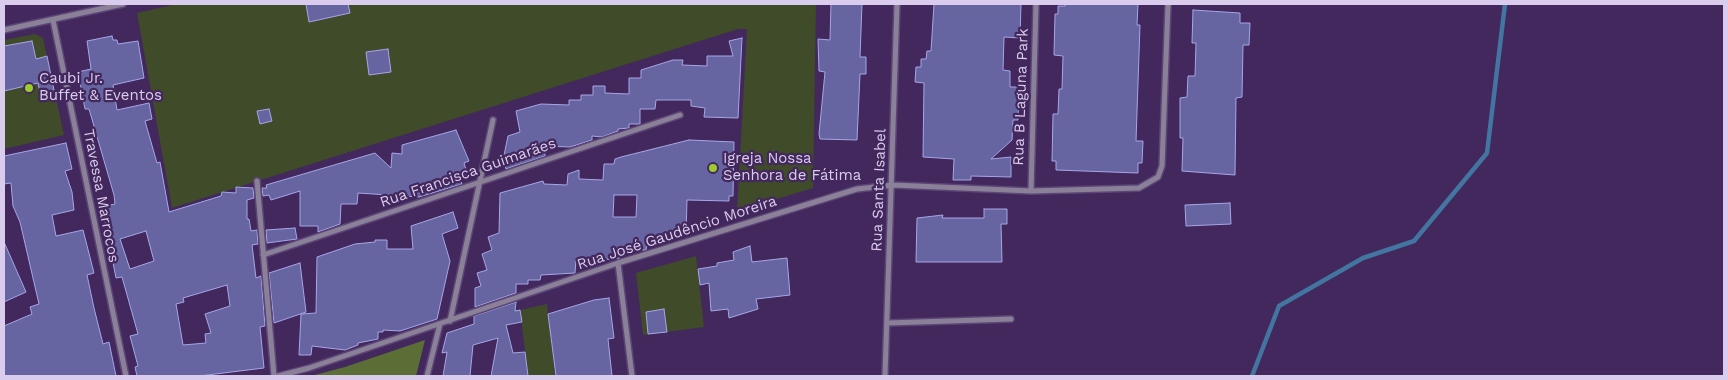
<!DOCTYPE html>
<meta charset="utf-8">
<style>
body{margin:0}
#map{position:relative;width:1728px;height:380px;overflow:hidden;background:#42285d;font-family:"Work Sans",sans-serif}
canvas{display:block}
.frame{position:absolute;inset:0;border:5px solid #daccec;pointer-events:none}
</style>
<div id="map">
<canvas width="1728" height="380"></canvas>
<div class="frame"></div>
</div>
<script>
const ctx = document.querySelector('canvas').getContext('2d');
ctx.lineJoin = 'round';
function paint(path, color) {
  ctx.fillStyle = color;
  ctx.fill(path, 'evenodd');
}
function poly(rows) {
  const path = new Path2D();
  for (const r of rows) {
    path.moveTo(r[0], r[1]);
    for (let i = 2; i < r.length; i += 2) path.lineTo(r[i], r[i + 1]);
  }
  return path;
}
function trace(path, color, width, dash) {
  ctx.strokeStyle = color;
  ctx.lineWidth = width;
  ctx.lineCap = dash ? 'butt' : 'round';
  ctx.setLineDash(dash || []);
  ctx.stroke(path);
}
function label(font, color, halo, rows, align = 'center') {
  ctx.font = font + ' "Work Sans",sans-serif';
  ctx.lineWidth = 4.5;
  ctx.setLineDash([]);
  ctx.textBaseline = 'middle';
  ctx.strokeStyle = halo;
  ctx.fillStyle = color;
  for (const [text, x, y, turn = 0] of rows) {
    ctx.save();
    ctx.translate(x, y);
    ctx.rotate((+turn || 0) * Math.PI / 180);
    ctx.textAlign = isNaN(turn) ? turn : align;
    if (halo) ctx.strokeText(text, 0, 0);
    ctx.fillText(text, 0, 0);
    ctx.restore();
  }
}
paint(poly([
 [176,4,816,4,813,188,737,211,747,29,738,29,172,208,137,13],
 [35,34,43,38,64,135,4,149,4,40],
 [696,256,704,327,643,335,636,273],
 [547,304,555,376,528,376,520,310]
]), '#3f4b29');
paint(poly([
 [425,340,416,376,311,376,345,367]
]), '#5b6e35');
trace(poly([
 [1252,376,1279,306,1363,258,1414,241,1487,153,1505,4]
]), '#42759f', 4.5);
const building = poly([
 [306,4,348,4,350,13,309,22,306,4],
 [831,4,862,4,860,57,866,57,866,74,860,74,857,140,820,139,819,134,825,72,819,71,818,39,830,40,831,4],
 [934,4,1021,4,1020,38,1004,37,1003,70,1010,71,1010,87,1019,87,1018,120,1013,120,1012,140,991,159,1011,157,1011,177,971,176,971,180,953,180,954,159,923,157,924,83,915,82,916,67,921,67,921,59,926,59,927,51,931,51,934,4],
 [1065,4,1138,4,1137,25,1140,25,1136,141,1143,141,1142,163,1138,163,1138,173,1056,170,1056,161,1052,161,1053,114,1058,114,1059,89,1062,89,1063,56,1054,55,1055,14,1058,14,1058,6,1065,6,1065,4],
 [1193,10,1240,13,1240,23,1250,23,1249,45,1243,45,1242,97,1236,98,1235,175,1182,171,1183,138,1180,138,1180,98,1187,97,1188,76,1195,76,1196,43,1192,43,1193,10],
 [112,36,113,40,117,40,118,44,138,41,144,78,113,85,117,110,149,103,152,119,145,121,157,163,160,162,169,212,221,196,222,192,236,193,236,187,253,188,254,198,247,200,247,219,249,219,251,231,257,230,258,244,252,245,256,278,261,276,265,326,260,327,264,368,199,376,137,376,135,367,138,366,130,336,138,334,122,277,116,278,102,207,115,204,114,195,89,109,85,109,78,72,91,69,87,41,112,36],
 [146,231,154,261,130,269,120,239,146,231],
 [227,285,230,306,205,314,211,333,205,334,206,343,183,345,176,304,184,302,183,298,227,285],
 [742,38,738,118,704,117,705,108,691,106,691,100,656,100,655,109,640,109,640,124,629,124,629,128,618,129,618,131,602,137,592,136,592,140,570,147,545,146,545,156,506,169,503,160,508,136,520,132,516,111,541,104,569,105,569,100,581,100,581,95,593,95,593,86,605,86,605,93,629,94,629,78,641,78,641,70,673,60,683,60,682,65,707,66,707,56,733,56,729,41,742,38],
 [32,41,36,59,47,56,54,90,40,93,38,83,4,91,4,46,32,41],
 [388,49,391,72,369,75,366,52,388,49],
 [269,109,272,121,260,124,257,111,269,109],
 [456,130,469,161,464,163,468,176,460,178,462,184,419,197,358,193,357,204,341,204,340,224,318,232,318,226,300,226,300,191,271,200,269,195,263,196,262,188,267,188,266,185,375,153,391,168,392,153,402,154,402,145,456,130],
 [689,140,734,142,733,196,729,196,729,201,687,200,686,235,670,235,670,240,659,240,658,243,647,244,646,250,623,250,623,257,616,259,576,260,575,273,541,275,540,280,528,280,528,284,516,284,516,293,475,307,475,288,481,286,477,273,487,270,482,254,492,250,488,237,499,233,500,193,543,181,544,184,567,185,568,174,579,170,579,179,603,180,604,164,614,164,615,159,621,157,689,140],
 [614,195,637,195,636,217,613,217,614,195],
 [66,143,72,169,65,171,72,192,74,210,52,215,56,236,83,230,94,273,87,275,94,308,103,344,109,342,116,376,4,376,4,326,32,314,30,307,39,304,20,222,13,206,11,183,4,184,4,156,66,143],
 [1230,203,1231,224,1186,226,1185,205,1230,203],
 [984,209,1007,209,1007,224,1001,224,1002,262,916,262,917,218,943,215,942,218,984,218,984,209],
 [453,212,458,228,442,234,450,261,437,319,400,331,383,330,383,332,378,332,378,339,358,343,358,345,345,350,312,346,311,355,299,355,301,314,316,313,317,257,355,244,375,242,375,240,387,240,387,249,413,249,411,226,453,212],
 [295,228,297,239,267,243,266,230,295,228],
 [4,242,26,292,4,302,4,242],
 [750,246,752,262,787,258,790,295,756,299,758,309,729,318,728,309,711,311,709,283,700,285,698,269,717,266,717,263,734,260,733,252,750,246],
 [300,263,306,312,274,323,269,273,300,263],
 [609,298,614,338,608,339,612,376,556,376,548,314,594,300,609,298],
 [516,302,515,311,520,310,522,322,506,325,513,353,525,352,528,376,491,376,498,338,473,345,470,376,443,376,447,352,442,353,447,333,474,324,474,316,516,302],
 [664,309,667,332,648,334,646,312,664,309]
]);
paint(building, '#6765a1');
trace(building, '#a7a6e7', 1);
const minor = poly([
 [53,20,126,376],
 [4,30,123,4],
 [257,181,274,376],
 [1031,191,1036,4],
 [263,255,680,115],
 [618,263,632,376],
 [450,321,493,120],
 [887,323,1011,319],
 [278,376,309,368,618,263,857,189,893,185,1031,191,1139,188,1158,177,1162,166,1168,4],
 [427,376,440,324],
 [885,376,897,4]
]);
trace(minor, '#5d4677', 8);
trace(minor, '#8a8098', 5);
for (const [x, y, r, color] of [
 [29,88,5,"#9eca2e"],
 [713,168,5,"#9eca2e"]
]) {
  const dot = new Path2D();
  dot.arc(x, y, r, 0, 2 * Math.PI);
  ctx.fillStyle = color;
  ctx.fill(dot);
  trace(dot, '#42285d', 2);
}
label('15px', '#daccec', '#42285d', [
 ["Caubi Jr.",39,79],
 ["Buffet & Eventos",39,96],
 ["Igreja Nossa",723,159],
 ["Senhora de Fátima",723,176]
], 'left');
label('15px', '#daccec', '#42285d', [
 ["Rua B Laguna Park",1021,97,-88],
 ["Rua Francisca Guimarães",468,173,-19],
 ["Rua Santa Isabel",879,190,-88],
 ["Travessa Marrocos",101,196,79],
 ["Rua José Gaudêncio Moreira",677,233,-18]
]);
</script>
